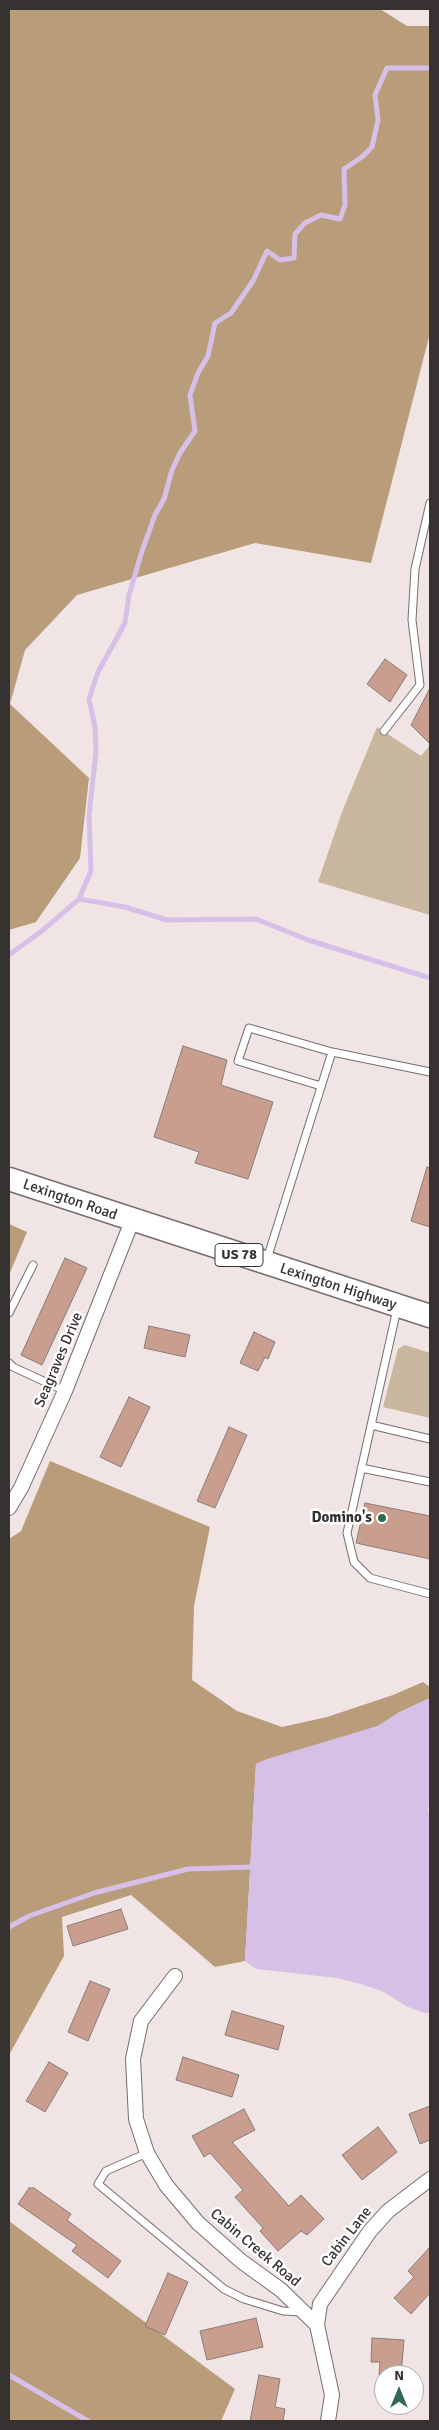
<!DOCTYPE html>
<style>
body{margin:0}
#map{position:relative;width:439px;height:2430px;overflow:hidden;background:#f1e4e5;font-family:Signika,sans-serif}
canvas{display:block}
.frame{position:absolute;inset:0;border:10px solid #373232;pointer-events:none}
.north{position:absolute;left:374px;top:2365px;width:50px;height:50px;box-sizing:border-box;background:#fff;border:1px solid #afadad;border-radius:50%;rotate:0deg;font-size:14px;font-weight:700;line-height:20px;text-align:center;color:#373232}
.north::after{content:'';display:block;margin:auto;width:18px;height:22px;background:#326a51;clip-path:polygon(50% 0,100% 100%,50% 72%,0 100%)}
</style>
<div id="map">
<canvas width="439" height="2430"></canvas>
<div class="frame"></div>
<div class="north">N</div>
</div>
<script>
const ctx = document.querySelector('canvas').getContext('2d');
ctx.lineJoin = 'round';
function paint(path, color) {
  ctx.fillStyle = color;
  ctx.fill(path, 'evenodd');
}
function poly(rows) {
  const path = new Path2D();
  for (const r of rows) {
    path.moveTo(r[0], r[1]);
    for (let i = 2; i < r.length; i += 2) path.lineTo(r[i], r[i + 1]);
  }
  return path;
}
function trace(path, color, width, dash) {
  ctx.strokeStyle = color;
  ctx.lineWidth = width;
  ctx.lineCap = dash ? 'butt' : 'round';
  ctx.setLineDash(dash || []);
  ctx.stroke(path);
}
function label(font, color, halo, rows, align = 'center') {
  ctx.font = font + ' Signika,sans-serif';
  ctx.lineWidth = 5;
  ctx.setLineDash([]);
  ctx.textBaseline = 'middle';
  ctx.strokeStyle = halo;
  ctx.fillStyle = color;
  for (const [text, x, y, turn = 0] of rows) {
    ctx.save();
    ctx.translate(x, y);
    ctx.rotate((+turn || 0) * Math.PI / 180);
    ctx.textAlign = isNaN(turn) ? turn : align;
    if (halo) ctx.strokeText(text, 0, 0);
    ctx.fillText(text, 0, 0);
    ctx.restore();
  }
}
paint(poly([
 [377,727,421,756,430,745,430,915,318,882,342,812],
 [405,1345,430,1353,430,1418,383,1407,398,1349]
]), '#c9b69e');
paint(poly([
 [9,9,380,9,407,26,430,26,430,333,371,563,255,543,77,595,25,650,10,704,89,778,80,858,36,922,9,930],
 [9,1224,27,1232,9,1275],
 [50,1461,210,1527,194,1606,192,1680,237,1711,282,1727,327,1717,393,1695,423,1682,430,1687,430,1698,398,1713,378,1726,256,1764,245,1961,215,1967,131,1895,62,1917,64,1956,9,2055,9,1539,21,1531],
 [9,2221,235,2389,221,2421,9,2421]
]), '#b99c7a');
paint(poly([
 [430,1698,430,1795,428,1811,430,1819,430,2013,424,2013,406,2006,382,1991,361,1984,337,1978,256,1969,245,1961,256,1764,267,1759,378,1726,398,1713]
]), '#d6c0e7');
trace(poly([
 [79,899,91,871,89,815,96,752,95,727,89,699,98,672,125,623,129,595,142,551,155,515,164,499,172,470,180,453,195,431,190,395,198,373,208,356,215,323,231,313,253,281,267,251,280,260,294,258,295,234,305,223,321,215,340,219,345,205,344,169,362,157,372,147,378,120,375,95,387,68,430,68],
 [9,955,43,930,79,899,125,907,167,920,256,919,308,940,430,978],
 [9,1927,29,1916,94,1893,188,1869,251,1867],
 [9,2375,88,2421]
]), '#d6c0e7', 5);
const building = poly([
 [385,659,407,675,390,702,367,684,385,659],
 [430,688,430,744,411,725,430,688],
 [183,1046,227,1060,221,1085,273,1102,248,1179,195,1163,199,1152,154,1137,183,1046],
 [427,1167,430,1168,430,1227,411,1221,427,1167],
 [65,1258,87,1268,42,1365,21,1355,65,1258],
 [149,1326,190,1335,185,1357,144,1348,149,1326],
 [254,1332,275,1342,268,1359,265,1357,258,1371,240,1363,254,1332],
 [129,1397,150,1407,121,1467,100,1457,129,1397],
 [229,1427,247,1435,215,1508,197,1501,229,1427],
 [365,1503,430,1516,430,1559,356,1543,365,1503],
 [121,1909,128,1929,73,1946,67,1926,121,1909],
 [90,1981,110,1989,88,2041,68,2032,90,1981],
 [232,2011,284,2026,278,2050,225,2035,232,2011],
 [183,2057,239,2075,232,2097,176,2080,183,2057],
 [49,2062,68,2073,45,2112,26,2101,49,2062],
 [430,2106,430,2140,420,2144,409,2114,430,2106],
 [244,2109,255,2130,232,2142,289,2206,301,2195,324,2219,307,2235,301,2231,278,2251,260,2231,263,2228,235,2197,243,2190,210,2153,204,2157,192,2136,244,2109],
 [378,2127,397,2152,362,2180,342,2155,378,2127],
 [29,2188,34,2188,71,2214,67,2220,121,2261,108,2278,72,2251,77,2245,18,2204,29,2188],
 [430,2247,430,2293,411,2314,394,2298,414,2277,408,2271,430,2247],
 [168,2273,188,2282,165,2335,145,2326,168,2273],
 [256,2318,263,2347,207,2360,200,2331,256,2318],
 [372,2338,404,2340,401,2375,379,2375,380,2362,371,2362,372,2338],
 [259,2375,280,2379,275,2407,285,2409,283,2421,250,2421,259,2375]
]);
paint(building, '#ca9e8e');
trace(building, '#877d79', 1);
const service = poly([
 [384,731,420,685,412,620,415,569,430,503],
 [321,1086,238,1061,249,1028,332,1052,430,1072],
 [267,1259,332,1052],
 [397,1309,347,1533,354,1562,370,1578,430,1594],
 [9,1313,33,1265],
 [9,1363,13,1367,65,1391],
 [371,1425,430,1439],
 [361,1468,430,1482],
 [147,2153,106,2171,98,2184,224,2289,244,2299,283,2311,301,2312]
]);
const minor = poly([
 [9,1508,21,1488,65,1391,132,1221],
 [175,1976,141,2021,133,2059,136,2119,147,2153,166,2185,198,2223,241,2261,281,2290,317,2325],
 [328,2421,332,2395,317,2325,320,2304,370,2231,388,2211,430,2179]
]);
const trunk = poly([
 [9,1179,430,1316]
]);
trace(service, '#786d6e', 9);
trace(minor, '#786d6e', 16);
trace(trunk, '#786d6e', 25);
trace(service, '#fff', 7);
trace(minor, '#fff', 14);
trace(trunk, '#fff', 22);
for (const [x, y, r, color] of [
 [382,1518,5,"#326a51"]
]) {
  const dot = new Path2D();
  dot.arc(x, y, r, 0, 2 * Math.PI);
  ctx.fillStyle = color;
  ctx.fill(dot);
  trace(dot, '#fff', 2);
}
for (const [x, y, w] of [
 [239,1255,48]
]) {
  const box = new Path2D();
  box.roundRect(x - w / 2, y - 11.5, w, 23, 4);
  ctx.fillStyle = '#fff';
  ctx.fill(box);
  trace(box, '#373232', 1);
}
label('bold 14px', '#373232', null, [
 ["US 78",239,1255]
]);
label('15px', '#373232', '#fff', [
 ["Lexington Road",70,1200,19],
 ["Lexington Highway",338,1287,18],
 ["Seagraves Drive",59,1360,-67],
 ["Cabin Lane",347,2237,-52],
 ["Cabin Creek Road",255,2248,40]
]);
label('bold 15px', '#373232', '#fff', [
 ["Domino's",372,1518]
], 'right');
</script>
